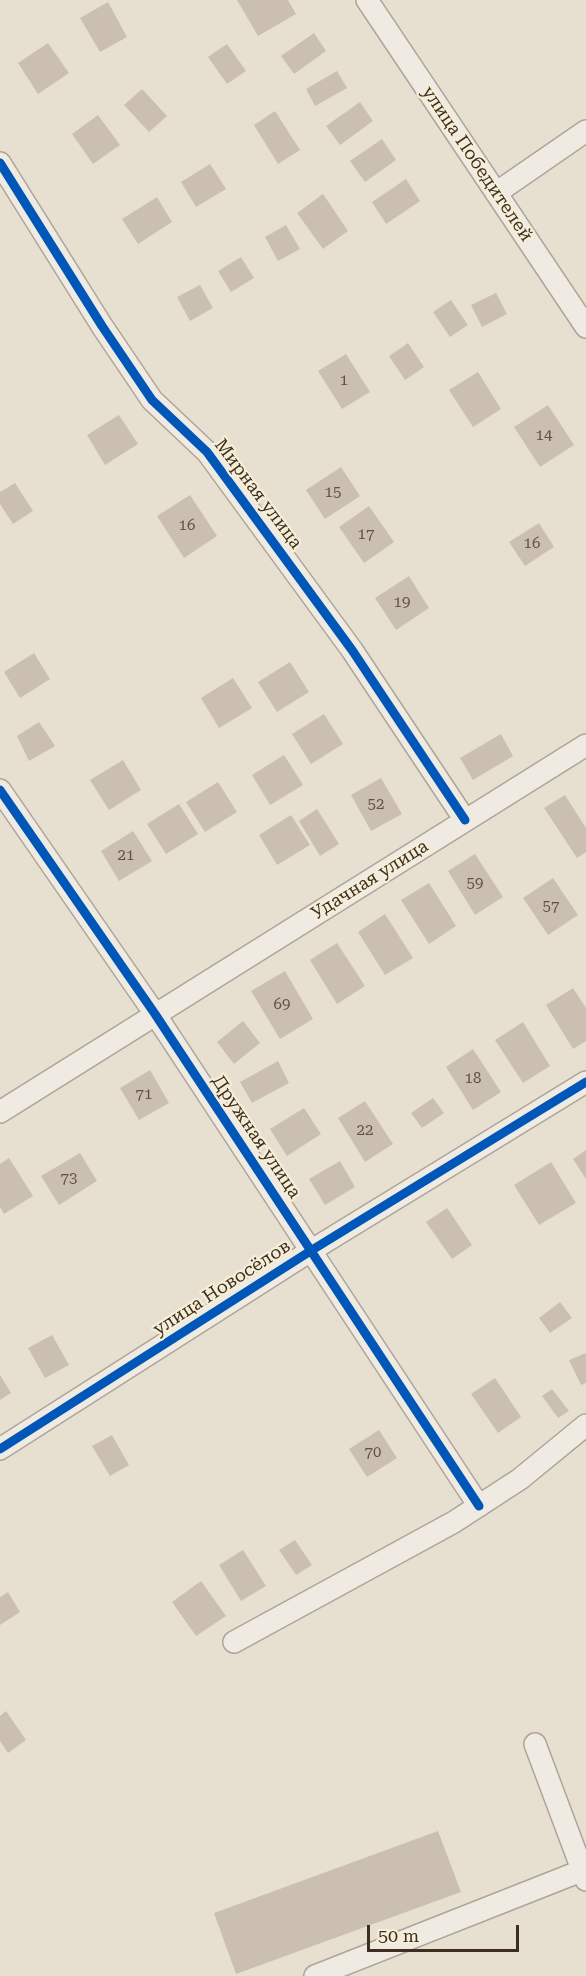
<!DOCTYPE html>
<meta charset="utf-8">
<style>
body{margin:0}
#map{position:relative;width:586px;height:1976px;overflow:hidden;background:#e7e0d1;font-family:"Roboto Serif",serif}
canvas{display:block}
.scale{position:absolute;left:367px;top:1925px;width:152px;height:27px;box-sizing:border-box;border:3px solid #3d2e20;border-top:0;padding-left:8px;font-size:18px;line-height:21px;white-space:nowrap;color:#3d2e20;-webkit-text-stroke:4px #f7eed8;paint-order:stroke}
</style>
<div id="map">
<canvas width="586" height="1976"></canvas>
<div class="scale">50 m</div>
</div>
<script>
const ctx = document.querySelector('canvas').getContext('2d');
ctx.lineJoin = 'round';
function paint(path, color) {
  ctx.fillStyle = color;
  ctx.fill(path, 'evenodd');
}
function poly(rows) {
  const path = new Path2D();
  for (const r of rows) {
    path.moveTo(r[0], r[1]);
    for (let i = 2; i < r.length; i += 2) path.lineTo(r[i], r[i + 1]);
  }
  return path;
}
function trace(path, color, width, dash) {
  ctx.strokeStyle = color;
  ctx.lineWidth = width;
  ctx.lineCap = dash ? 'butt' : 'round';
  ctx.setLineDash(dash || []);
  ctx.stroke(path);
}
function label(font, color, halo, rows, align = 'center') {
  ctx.font = font + ' "Roboto Serif",serif';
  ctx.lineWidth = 4.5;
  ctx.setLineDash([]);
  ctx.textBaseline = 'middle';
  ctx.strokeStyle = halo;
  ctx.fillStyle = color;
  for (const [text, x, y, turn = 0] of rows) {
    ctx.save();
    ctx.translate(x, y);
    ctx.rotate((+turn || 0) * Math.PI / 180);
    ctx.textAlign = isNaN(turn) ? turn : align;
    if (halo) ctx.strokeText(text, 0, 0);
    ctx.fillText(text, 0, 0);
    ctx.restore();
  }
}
paint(poly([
 [237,0,288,0,296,14,258,36],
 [108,2,127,37,100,52,80,18],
 [314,33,326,51,294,74,281,56],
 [48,43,69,73,38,94,18,63],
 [227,44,246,71,227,84,208,57],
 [337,71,347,88,315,106,306,89],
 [142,89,167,116,149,132,124,105],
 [360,102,373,121,340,145,326,126],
 [275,111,300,150,278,164,254,125],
 [98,115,120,145,93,164,72,134],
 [382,139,396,160,365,182,350,161],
 [210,164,226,189,196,207,181,182],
 [406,179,420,201,386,224,372,202],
 [323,194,348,231,323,249,297,213],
 [157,197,172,222,138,244,122,219],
 [286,225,300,249,278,261,265,237],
 [241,257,254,278,231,292,218,271],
 [200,285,213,308,190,321,177,297],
 [496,293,507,314,482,327,471,305],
 [451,300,468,325,450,337,433,312],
 [408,343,424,367,405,380,389,356],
 [346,354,370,392,342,409,318,371],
 [478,372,501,409,473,427,449,390],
 [548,405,574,445,540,467,514,427],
 [119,415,138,444,105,465,87,435],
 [341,467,360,496,325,519,306,490],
 [15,483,33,511,13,524,0,504,0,492],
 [190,495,217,536,184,558,157,516],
 [369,506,394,542,364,563,339,527],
 [539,523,554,547,525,566,509,542],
 [409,576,429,608,396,630,375,598],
 [34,653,50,679,20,698,4,672],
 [290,662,309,692,277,712,258,682],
 [233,678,252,708,219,728,201,698],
 [324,714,343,744,311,764,292,734],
 [39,722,55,746,29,761,17,736],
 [501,734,513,756,473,780,460,758],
 [284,755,303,785,270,805,252,775],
 [123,760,141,790,109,810,90,780],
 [381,778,402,814,371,831,351,795],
 [218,782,237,812,205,832,186,802],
 [565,795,586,828,586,852,577,858,544,808],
 [179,804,198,834,166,854,147,824],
 [317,809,339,844,320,856,299,821],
 [291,815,310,845,277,865,259,835],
 [133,831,152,861,119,881,101,851],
 [475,854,503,897,475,915,448,871],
 [553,878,578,915,548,935,523,898],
 [429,883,456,926,429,944,401,900],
 [385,914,413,958,385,975,358,932],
 [337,943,365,986,337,1004,310,960],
 [285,971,313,1019,280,1039,251,991],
 [573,988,586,1008,586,1041,573,1049,546,1005],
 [243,1021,260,1043,234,1064,217,1042],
 [523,1022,550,1066,523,1083,495,1040],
 [473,1049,501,1092,473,1110,446,1067],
 [278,1061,289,1083,252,1103,240,1082],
 [150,1070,169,1103,139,1120,120,1088],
 [433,1098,444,1113,422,1128,411,1113],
 [365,1101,393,1144,365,1162,338,1118],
 [304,1108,321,1134,287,1156,270,1129],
 [586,1150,586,1179,573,1159],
 [80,1153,97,1181,59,1205,41,1176],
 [9,1158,33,1196,4,1214,0,1207,0,1164],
 [340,1161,355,1187,325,1205,309,1179],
 [551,1162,576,1203,539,1225,514,1185],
 [447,1208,472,1245,452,1259,426,1222],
 [560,1302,572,1318,550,1333,539,1318],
 [52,1335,69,1365,45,1378,28,1348],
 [586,1353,586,1383,581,1385,569,1360],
 [0,1375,11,1393,0,1400],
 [495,1378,521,1417,498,1433,471,1394],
 [552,1389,569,1411,558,1418,542,1396],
 [379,1430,397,1458,367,1477,349,1449],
 [112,1435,129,1465,110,1476,92,1446],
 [295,1540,312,1565,296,1575,279,1550],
 [243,1550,266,1586,241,1601,219,1565],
 [201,1581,226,1616,196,1636,172,1602],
 [8,1592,20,1612,0,1625,0,1597],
 [6,1711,26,1740,8,1753,0,1741,0,1716],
 [438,1831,461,1892,236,1974,214,1913]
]), '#cbbfb2');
const minor = poly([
 [367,0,586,327],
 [0,163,102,326,152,400,207,452,352,650,465,820],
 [496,193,586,131],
 [0,790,155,1014,479,1506],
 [0,1112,586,745],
 [0,1449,312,1250,586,1082],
 [234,1642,454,1522,520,1479,586,1425],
 [535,1744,586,1880],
 [315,1976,586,1869]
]);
trace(minor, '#ada599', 24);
trace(minor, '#efebe3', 21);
trace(poly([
 [0,163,102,326,152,400,207,452,352,650,465,820],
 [0,790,155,1014,479,1506],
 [0,1449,312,1250,586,1082]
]), '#0057b8', 9);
label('15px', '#605244', null, [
 ["1",344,381],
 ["14",544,436],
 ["15",333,493],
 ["16",187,526],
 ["17",366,535],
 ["16",532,544],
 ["19",402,603],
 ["52",376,805],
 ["21",126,856],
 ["59",475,884],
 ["57",551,907],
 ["69",282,1005],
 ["18",473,1079],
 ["71",144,1095],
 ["22",365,1131],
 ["73",69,1179],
 ["70",373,1453]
]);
label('18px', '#3d2e20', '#f7eed8', [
 ["улица Победителей",477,164,56],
 ["Мирная улица",258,494,53],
 ["Удачная улица",370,880,-32],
 ["Дружная улица",256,1137,56],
 ["улица Новосёлов",222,1288,-33]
]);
</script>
